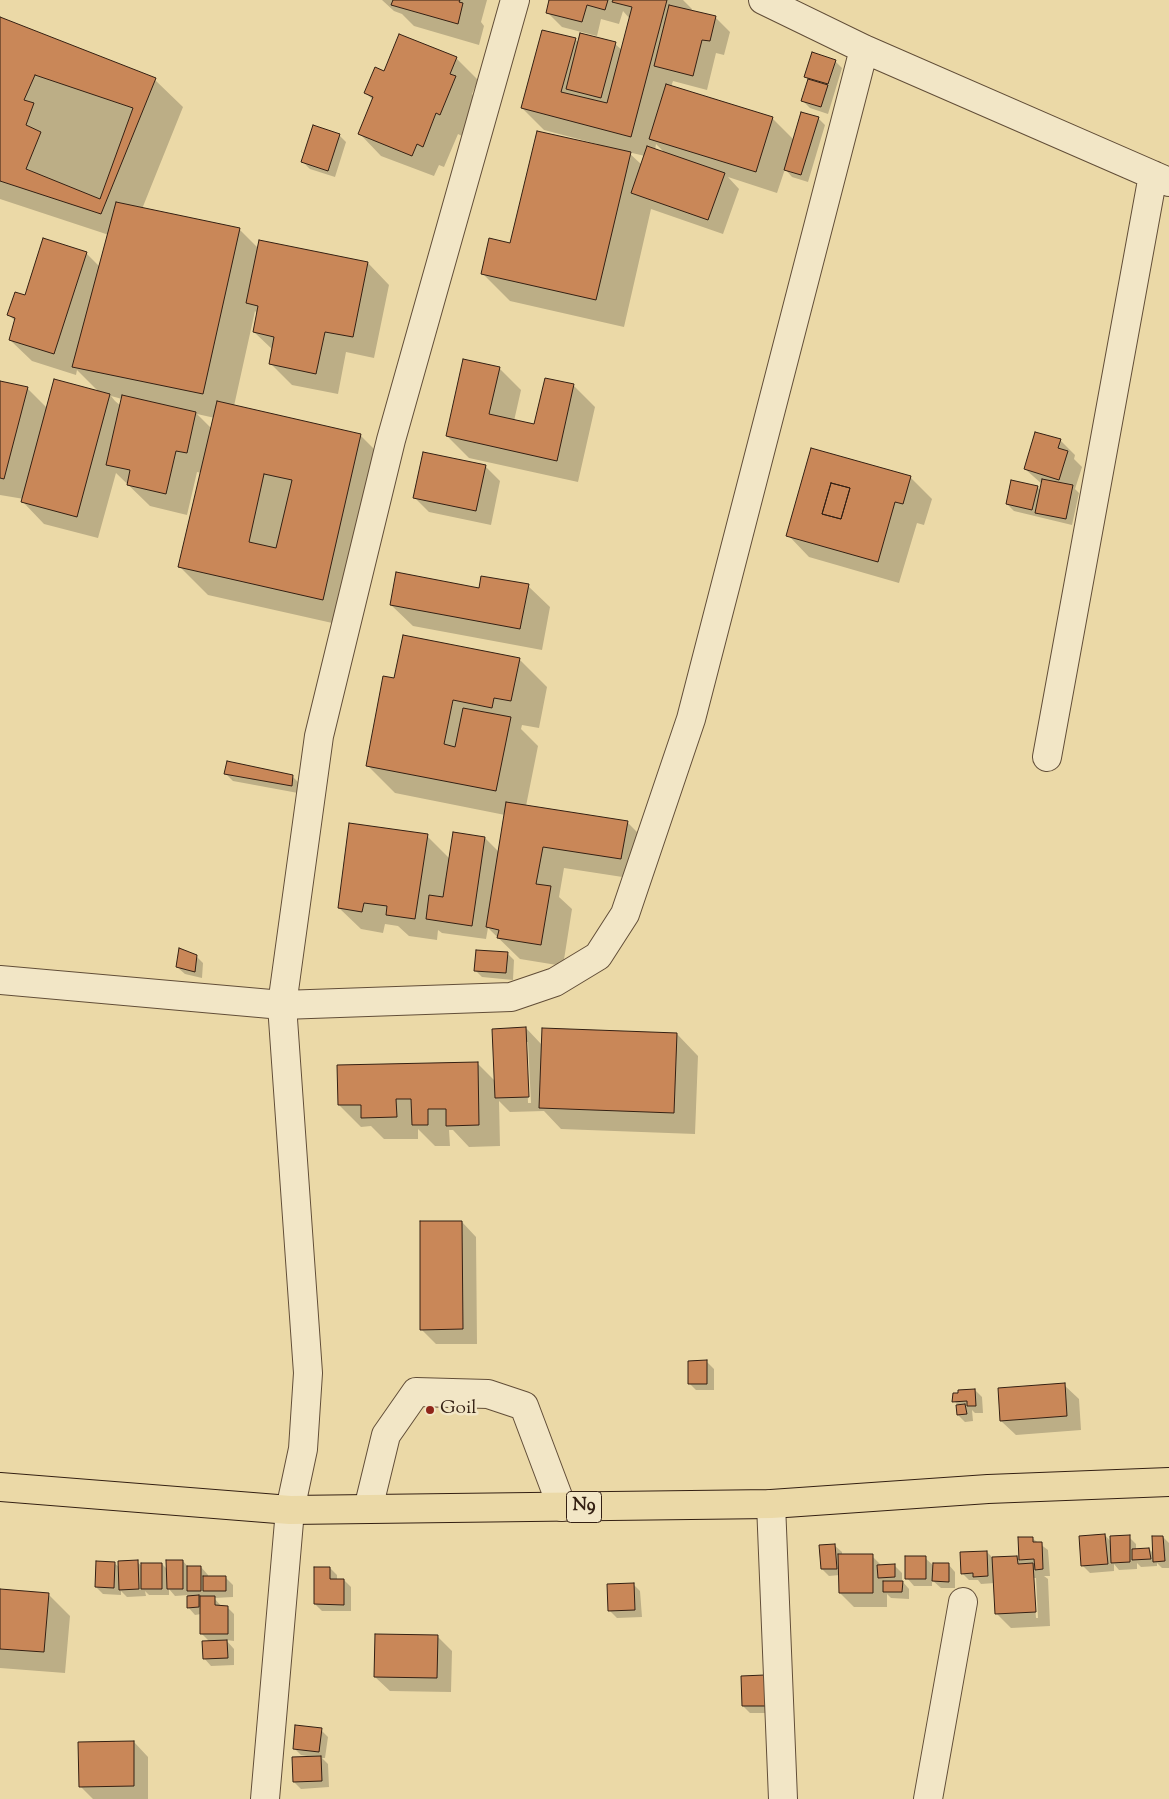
<!DOCTYPE html>
<style>
body{margin:0}
canvas{display:block;background:#ebd9a7}
</style>
<canvas width="1169" height="1799"></canvas>
<script>
const ctx = document.querySelector('canvas').getContext('2d');
ctx.lineJoin = 'round';
function paint(path, color) {
  ctx.fillStyle = color;
  ctx.fill(path, 'evenodd');
}
function poly(rows) {
  const path = new Path2D();
  for (const r of rows) {
    path.moveTo(r[0], r[1]);
    for (let i = 2; i < r.length; i += 2) path.lineTo(r[i], r[i + 1]);
  }
  return path;
}
function trace(path, color, width, dash) {
  ctx.strokeStyle = color;
  ctx.lineWidth = width;
  ctx.lineCap = dash ? 'butt' : 'round';
  ctx.setLineDash(dash || []);
  ctx.stroke(path);
}
function label(font, color, halo, rows, align = 'center') {
  ctx.font = font + ' "Sorts Mill Goudy",serif';
  ctx.lineWidth = 5;
  ctx.setLineDash([]);
  ctx.textBaseline = 'middle';
  ctx.strokeStyle = halo;
  ctx.fillStyle = color;
  for (const [text, x, y, turn = 0] of rows) {
    ctx.save();
    ctx.translate(x, y);
    ctx.rotate((+turn || 0) * Math.PI / 180);
    ctx.textAlign = isNaN(turn) ? turn : align;
    if (halo) ctx.strokeText(text, 0, 0);
    ctx.fillText(text, 0, 0);
    ctx.restore();
  }
}
paint(poly([
 [382,0,487,0,481,22,484,26,479,45,414,26,402,14,394,11],
 [551,0,683,0,692,9,691,11,715,17,730,32,724,55,716,53,707,90,673,81,671,87,772,118,794,140,818,118,825,125,808,182,792,177,785,169,777,193,728,177,739,189,723,234,651,209,624,327,510,301,482,273,511,244,597,144,544,130,522,108,575,39,579,43,615,44,622,50,630,19,623,11,619,24,601,19,597,36,562,27,547,12],
 [656,144,666,154,655,150],
 [628,152,645,156,642,165],
 [0,19,155,80,183,107,142,209,239,229,259,249,368,263,389,285,374,358,346,352,338,394,292,385,270,363,273,350,254,332,258,314,255,311,234,406,360,435,388,463,350,627,208,595,180,567,202,473,197,472,187,515,150,506,116,473,98,538,44,524,23,502,24,499,0,495,0,383,27,388,48,409,99,392,77,370,76,375,32,361,10,340,16,322,9,315,26,297,86,253,100,267,109,235,0,199],
 [111,396,122,399,121,406,115,401],
 [197,414,215,418,212,429],
 [456,58,478,80,472,94,477,99,462,136,458,134,444,167,439,165,434,176,381,156,360,134,373,100,366,93,385,72],
 [835,61,842,68,828,114,810,108,803,101,809,80,806,77],
 [339,135,346,142,335,177,310,169,303,162],
 [499,368,521,390,514,421,535,426,573,385,595,407,578,482,469,458,447,436],
 [1060,440,1075,455,1074,459,1082,467,1075,489,1079,493,1072,525,1014,511,1007,504,1037,487,1041,491,1042,484,1025,469],
 [485,466,500,481,491,525,429,512,414,497],
 [910,477,932,499,924,525,917,523,899,583,809,557,788,535],
 [528,586,550,607,542,650,413,626,391,605,480,589],
 [519,659,547,687,539,728,522,725,521,729,538,746,526,806,627,822,649,844,642,880,564,868,559,897,572,909,563,966,520,959,488,928,486,939,442,933,438,930,437,940,409,936,398,926,385,924,383,933,361,929,339,908,427,836,450,859,485,838,499,852,505,815,395,793,367,765,395,679],
 [226,774,292,776,299,783,298,793,233,781],
 [507,953,514,960,513,980,482,977,475,970],
 [196,956,203,963,202,978,185,974,177,967],
 [526,1028,542,1045,677,1034,698,1056,695,1134,561,1129,544,1111,510,1112,499,1101,500,1146,469,1147,453,1130,449,1130,450,1146,435,1146,418,1129,418,1139,384,1139,371,1126,361,1127,339,1105,477,1063,495,1081],
 [526,1042,528,1042,531,1103,528,1103],
 [462,1222,476,1237,477,1344,436,1344,422,1330],
 [707,1362,714,1369,714,1390,696,1390,689,1383],
 [1064,1385,1079,1399,1081,1430,1016,1435,1001,1421],
 [975,1390,982,1397,983,1413,975,1413,972,1410,973,1421,965,1422,958,1415,958,1405,954,1401],
 [1105,1535,1111,1542,1129,1537,1136,1544,1136,1550,1149,1549,1154,1554,1163,1537,1169,1543,1169,1568,1162,1568,1157,1563,1157,1566,1141,1567,1137,1563,1137,1569,1119,1570,1114,1564,1114,1571,1090,1573,1082,1565],
 [1032,1538,1048,1550,1050,1576,1044,1576,1048,1579,1050,1626,1011,1628,996,1613,995,1583,981,1584,978,1580,969,1580,962,1573,987,1552,993,1558,1017,1557,1021,1561,1019,1539],
 [1033,1578,1036,1578,1038,1618,1036,1618],
 [834,1545,842,1552,842,1556,872,1556,882,1566,895,1566,902,1573,902,1581,909,1589,909,1599,891,1598,887,1594,887,1607,854,1607,840,1593,840,1575,829,1576,822,1569],
 [925,1558,934,1566,948,1564,955,1572,955,1588,941,1588,932,1580,932,1586,914,1586,907,1578],
 [183,1561,188,1567,201,1567,208,1575,208,1578,226,1578,233,1585,233,1597,214,1598,222,1607,227,1607,234,1614,234,1641,226,1640,234,1649,234,1665,211,1666,204,1658,210,1642,201,1633,201,1614,195,1615,188,1607,188,1595,175,1596,169,1589,169,1595,149,1595,145,1591,146,1596,127,1597,121,1591,121,1595,103,1594,96,1587,114,1563,119,1567,137,1562,143,1567,162,1564,168,1570],
 [330,1568,337,1575,337,1580,344,1580,351,1587,351,1611,322,1611,315,1604],
 [633,1584,640,1591,642,1617,617,1618,610,1611],
 [0,1590,48,1594,70,1616,65,1673,0,1668],
 [437,1636,452,1651,451,1692,390,1691,375,1677],
 [742,1677,772,1713,750,1713,743,1706],
 [321,1730,328,1737,325,1758,322,1758,328,1764,329,1787,301,1789,294,1782,307,1756,301,1755,294,1748],
 [134,1742,148,1757,148,1799,93,1799,80,1786]
]), '#0003');
const building = poly([
 [393,0,460,0,459,2,463,3,458,24,391,5,393,0],
 [549,0,608,0,605,10,587,5,582,22,546,13,549,0],
 [613,0,667,0,631,137,521,108,542,30,576,38,561,92,607,103,632,7,612,2,613,0],
 [669,5,716,16,710,41,702,40,693,76,654,66,669,5],
 [0,17,156,78,101,214,0,181,0,17],
 [580,33,616,42,601,98,566,89,580,33],
 [399,34,457,57,450,74,456,76,440,115,436,113,423,147,417,144,412,156,358,134,373,97,364,93,375,67,384,71,399,34],
 [812,52,836,60,828,84,804,77,812,52],
 [35,75,133,108,100,199,26,169,41,132,26,125,34,103,24,100,35,75],
 [808,79,828,85,821,107,801,101,808,79],
 [666,84,773,117,756,172,649,139,666,84],
 [801,112,819,117,801,175,784,170,801,112],
 [313,125,340,134,328,171,301,162,313,125],
 [537,131,631,152,596,300,481,274,489,238,510,243,537,131],
 [647,146,725,173,708,220,631,193,647,146],
 [116,202,240,228,203,394,72,367,116,202],
 [43,238,87,252,54,354,9,340,15,318,7,315,15,292,25,295,43,238],
 [259,240,368,262,353,337,325,332,316,374,269,364,274,337,253,332,258,306,246,303,259,240],
 [463,359,500,367,489,414,534,424,545,378,574,384,557,461,446,436,463,359],
 [54,379,110,394,77,517,21,502,54,379],
 [0,381,28,387,4,479,0,478,0,381],
 [122,395,196,412,187,453,176,451,166,494,127,485,130,470,106,465,122,395],
 [217,401,361,434,323,600,178,567,217,401],
 [264,474,292,480,276,548,249,542,264,474],
 [1035,432,1061,439,1058,448,1068,451,1059,480,1024,469,1035,432],
 [811,448,911,476,903,504,895,502,878,562,786,536,811,448],
 [831,483,850,488,841,519,822,514,831,483],
 [423,452,486,465,476,511,413,498,423,452],
 [1042,479,1073,485,1066,519,1035,513,1042,479],
 [1011,480,1038,486,1032,510,1006,504,1011,480],
 [831,483,850,488,841,519,822,514,831,483],
 [396,572,479,588,481,576,529,584,520,629,390,605,396,572],
 [403,635,520,658,511,701,494,698,492,708,453,700,444,744,455,747,463,708,511,717,496,791,366,766,383,676,394,678,403,635],
 [227,761,293,775,292,786,224,774,227,761],
 [506,802,628,821,621,859,543,847,536,884,551,886,541,945,497,938,499,930,486,927,506,802],
 [349,823,428,834,415,919,386,915,387,906,364,903,362,912,338,908,349,823],
 [453,832,485,837,472,926,426,919,429,895,443,897,453,832],
 [179,948,197,955,195,972,176,967,179,948],
 [476,950,508,952,506,973,474,971,476,950],
 [526,1027,529,1097,495,1098,492,1029,526,1027],
 [542,1028,677,1033,674,1113,539,1108,542,1028],
 [478,1062,479,1125,446,1126,446,1109,428,1109,428,1125,412,1125,411,1099,396,1099,397,1117,361,1118,361,1105,338,1105,337,1065,478,1062],
 [420,1221,462,1221,463,1329,420,1330,420,1221],
 [707,1360,707,1384,688,1384,688,1361,707,1360],
 [1065,1383,1067,1416,1000,1421,998,1388,1065,1383],
 [975,1389,976,1406,967,1406,967,1401,952,1402,953,1393,958,1393,958,1390,975,1389],
 [965,1404,967,1414,957,1415,956,1405,965,1404],
 [1105,1534,1108,1564,1081,1566,1079,1536,1105,1534],
 [1130,1535,1130,1562,1111,1563,1110,1536,1130,1535],
 [1152,1536,1163,1536,1165,1561,1153,1562,1152,1536],
 [1018,1537,1033,1537,1033,1542,1042,1542,1043,1569,1035,1570,1034,1559,1019,1560,1018,1537],
 [835,1544,837,1569,821,1569,819,1545,835,1544],
 [1149,1548,1151,1559,1132,1560,1132,1549,1149,1548],
 [987,1551,988,1576,973,1577,973,1573,961,1574,960,1552,987,1551],
 [838,1554,873,1554,873,1593,839,1593,838,1554],
 [905,1556,926,1556,926,1579,905,1579,905,1556],
 [1017,1556,1018,1564,1033,1563,1036,1612,995,1614,992,1557,1017,1556],
 [138,1560,139,1589,119,1590,118,1561,138,1560],
 [166,1560,183,1560,183,1589,167,1589,166,1560],
 [96,1561,115,1562,114,1588,95,1587,96,1561],
 [141,1563,162,1563,162,1589,141,1589,141,1563],
 [933,1563,949,1563,949,1582,932,1581,933,1563],
 [895,1564,895,1577,878,1578,877,1565,895,1564],
 [187,1566,201,1566,201,1591,187,1591,187,1566],
 [314,1567,330,1567,330,1579,344,1579,344,1605,314,1604,314,1567],
 [203,1576,226,1576,226,1591,203,1591,203,1576],
 [883,1581,903,1581,902,1592,883,1592,883,1581],
 [634,1583,635,1610,608,1611,607,1584,634,1583],
 [0,1589,49,1593,44,1652,0,1649,0,1589],
 [199,1595,199,1607,187,1608,187,1596,199,1595],
 [200,1596,215,1596,215,1605,228,1606,228,1634,200,1634,200,1596],
 [375,1634,438,1635,437,1678,374,1677,375,1634],
 [227,1640,228,1658,203,1659,202,1641,227,1640],
 [765,1675,766,1706,742,1706,741,1676,765,1675],
 [295,1725,322,1728,319,1752,293,1749,295,1725],
 [134,1741,134,1786,79,1787,78,1742,134,1741],
 [321,1756,322,1781,293,1782,292,1757,321,1756]
]);
paint(building, '#c98758');
trace(building, '#342013', 1);
const minor = poly([
 [763,0,864,49,1169,182],
 [1047,757,1153,175],
 [0,980,282,1005,511,997,555,982,598,956,625,914,691,719,864,49],
 [771,1504,783,1799],
 [368,1509,386,1435,416,1392,488,1394,524,1406,562,1507],
 [265,1799,290,1510,303,1449,308,1373,282,1005,319,736,391,440,515,0],
 [928,1799,963,1602]
]);
const highway = poly([
 [0,1487,290,1510,771,1504,988,1489,1169,1482]
]);
trace(minor, '#624e38', 30);
trace(highway, '#342013', 30);
trace(minor, '#f2e6c6', 28);
trace(highway, '#ebd9a7', 28);
for (const [x, y, r, color] of [
 [430,1410,5,"#8f2418"]
]) {
  const dot = new Path2D();
  dot.arc(x, y, r, 0, 2 * Math.PI);
  ctx.fillStyle = color;
  ctx.fill(dot);
  trace(dot, '#f2e6c6', 2);
}
for (const [x, y, w] of [
 [584,1507,35]
]) {
  const box = new Path2D();
  box.roundRect(x - w / 2, y - 15.5, w, 31, 4);
  ctx.fillStyle = '#f2e6c6';
  ctx.fill(box);
  trace(box, '#342013', 1);
}
label('bold 18px', '#342013', null, [
 ["N9",584,1507]
]);
label('19px', '#342013', '#f2e6c6', [
 ["Goil",440,1410]
], 'left');
</script>
